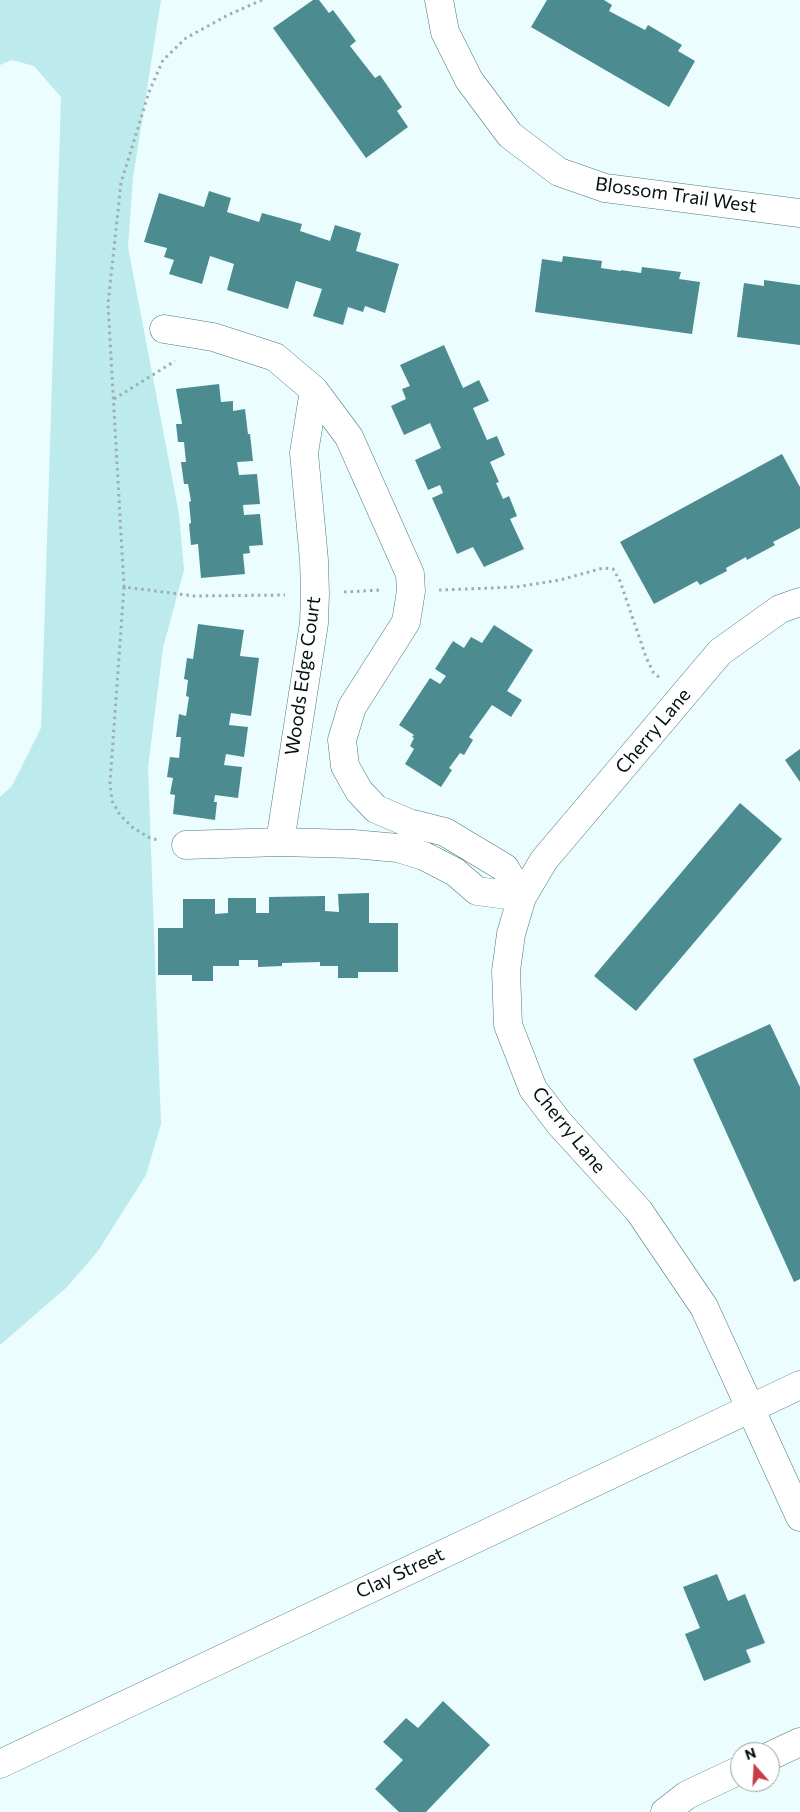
<!DOCTYPE html>
<style>
body{margin:0}
#map{position:relative;width:800px;height:1812px;overflow:hidden;background:#ebfdfe;font-family:Commissioner,sans-serif}
canvas{display:block}
.north{position:absolute;left:730px;top:1742px;width:50px;height:50px;box-sizing:border-box;background:#fff;border:1px solid #9aa0a0;border-radius:50%;rotate:341deg;font-size:14px;font-weight:700;line-height:20px;text-align:center;color:#021112}
.north::after{content:'';display:block;margin:auto;width:18px;height:22px;background:#cb3b44;clip-path:polygon(50% 0,100% 100%,50% 72%,0 100%)}
</style>
<div id="map">
<canvas width="800" height="1812"></canvas>
<div class="north">N</div>
</div>
<script>
const ctx = document.querySelector('canvas').getContext('2d');
ctx.lineJoin = 'round';
function paint(path, color) {
  ctx.fillStyle = color;
  ctx.fill(path, 'evenodd');
}
function poly(rows) {
  const path = new Path2D();
  for (const r of rows) {
    path.moveTo(r[0], r[1]);
    for (let i = 2; i < r.length; i += 2) path.lineTo(r[i], r[i + 1]);
  }
  return path;
}
function trace(path, color, width, dash) {
  ctx.strokeStyle = color;
  ctx.lineWidth = width;
  ctx.lineCap = dash ? 'butt' : 'round';
  ctx.setLineDash(dash || []);
  ctx.stroke(path);
}
function label(font, color, halo, rows, align = 'center') {
  ctx.font = font + ' Commissioner,sans-serif';
  ctx.lineWidth = 5;
  ctx.setLineDash([]);
  ctx.textBaseline = 'middle';
  ctx.strokeStyle = halo;
  ctx.fillStyle = color;
  for (const [text, x, y, turn = 0] of rows) {
    ctx.save();
    ctx.translate(x, y);
    ctx.rotate((+turn || 0) * Math.PI / 180);
    ctx.textAlign = isNaN(turn) ? turn : align;
    if (halo) ctx.strokeText(text, 0, 0);
    ctx.fillText(text, 0, 0);
    ctx.restore();
  }
}
paint(poly([
 [0,0,161,0,133,178,128,247,179,514,184,570,163,648,148,767,161,1124,146,1175,98,1251,67,1287,0,1345,0,797,12,786,41,728,61,97,34,66,12,60,0,65]
]), '#bdeaed');
paint(poly([
 [313,0,319,0,329,13,333,10,356,41,350,46,375,78,380,75,402,107,397,111,408,127,366,158,273,28],
 [547,0,604,0,612,5,609,11,645,30,648,25,682,45,678,51,695,61,669,107,531,27],
 [209,191,231,198,227,212,259,222,262,213,302,224,300,231,330,241,335,225,361,233,356,251,399,264,385,313,365,306,363,312,348,307,343,325,313,316,322,289,296,281,288,309,227,290,234,264,210,256,202,284,169,274,174,260,164,257,167,248,144,242,159,193,204,207],
 [563,256,602,261,601,268,621,271,621,270,641,273,642,267,681,272,679,279,700,282,692,334,535,312,542,259,562,262],
 [764,280,800,285,800,345,737,337,744,283,764,286],
 [444,345,463,388,479,380,489,401,473,408,487,440,497,436,505,455,490,462,499,482,496,483,503,499,509,496,517,516,510,519,524,549,484,567,473,547,457,554,432,498,443,493,440,485,428,490,415,460,441,448,430,423,404,435,391,406,406,399,402,389,410,386,400,365],
 [219,384,221,402,233,401,233,411,245,409,248,434,250,434,253,461,237,462,239,475,257,474,260,504,243,505,244,515,260,514,263,545,249,546,250,553,243,554,245,574,201,578,198,544,191,545,189,524,191,523,189,502,191,501,188,484,184,484,181,462,186,462,184,442,178,442,176,424,182,424,176,389],
 [782,454,800,487,800,528,773,542,775,545,747,560,746,557,726,568,727,571,700,585,697,581,654,604,620,542],
 [198,624,244,630,240,656,259,658,251,716,231,713,229,725,248,727,244,757,226,754,224,765,242,767,238,798,215,795,214,802,217,802,215,820,173,814,175,795,170,794,173,778,167,777,170,757,179,758,181,737,176,737,179,714,186,716,189,697,186,696,188,680,184,679,187,658,193,659],
 [494,625,533,650,507,691,522,700,511,717,492,705,469,737,473,740,464,755,460,753,449,768,452,770,441,787,405,764,414,749,410,746,414,738,412,737,414,735,399,725,430,678,440,684,446,676,435,669,453,641,464,648,471,637,482,643],
 [800,749,800,782,785,760],
 [740,803,782,839,636,1011,594,976],
 [369,893,369,923,398,923,398,972,358,972,358,978,338,978,338,966,320,966,320,962,282,963,282,966,258,967,258,960,239,960,239,966,213,966,213,981,192,981,192,975,158,975,158,928,183,928,183,899,215,899,215,914,228,913,228,898,256,898,256,913,269,913,269,897,325,896,325,911,339,912,338,894],
 [770,1024,800,1087,800,1279,794,1282,693,1059],
 [717,1574,728,1601,745,1594,765,1643,746,1650,751,1662,704,1681,685,1634,700,1628,683,1587],
 [443,1701,490,1745,426,1812,399,1812,375,1789,403,1760,383,1742,406,1718,418,1728]
]), '#4c8c90');
const minor = poly([
 [439,0,445,32,469,80,510,135,559,172,605,188,800,213],
 [164,329,213,337,275,357,314,390,349,437,410,574,411,591,406,622,352,707,342,740,345,766,359,791,376,809,409,823,445,832,505,868,522,897],
 [800,602,780,609,720,652,544,860,522,897,511,934,506,971,508,1025,533,1089,559,1123,639,1211,704,1307,800,1517],
 [280,842,314,623,315,594,314,560,304,453,314,390],
 [186,845,280,842,353,844,398,848,424,856,455,872,477,891,522,897],
 [770,1756,800,1742],
 [0,1764,800,1385],
 [665,1812,687,1795,740,1770]
]);
trace(minor, '#4e787c', 29);
trace(poly([
 [262,0,228,15,186,38,163,60,149,92,121,183,108,304,124,587,194,596,285,595],
 [114,399,175,361],
 [124,587,110,783,112,801,120,815,132,827,150,838,158,840],
 [439,590,516,587,560,580,603,568,613,569,620,581,646,657,653,672,660,678],
 [344,592,380,590]
]), '#9daeaf', 3, [2.5, 4]);
trace(minor, '#fff', 28);
label('19px', '#021112', '#fff', [
 ["Blossom Trail West",676,195,8],
 ["Woods Edge Court",303,676,-82],
 ["Cherry Lane",653,731,-50],
 ["Cherry Lane",569,1130,51],
 ["Clay Street",400,1573,-25]
]);
</script>
